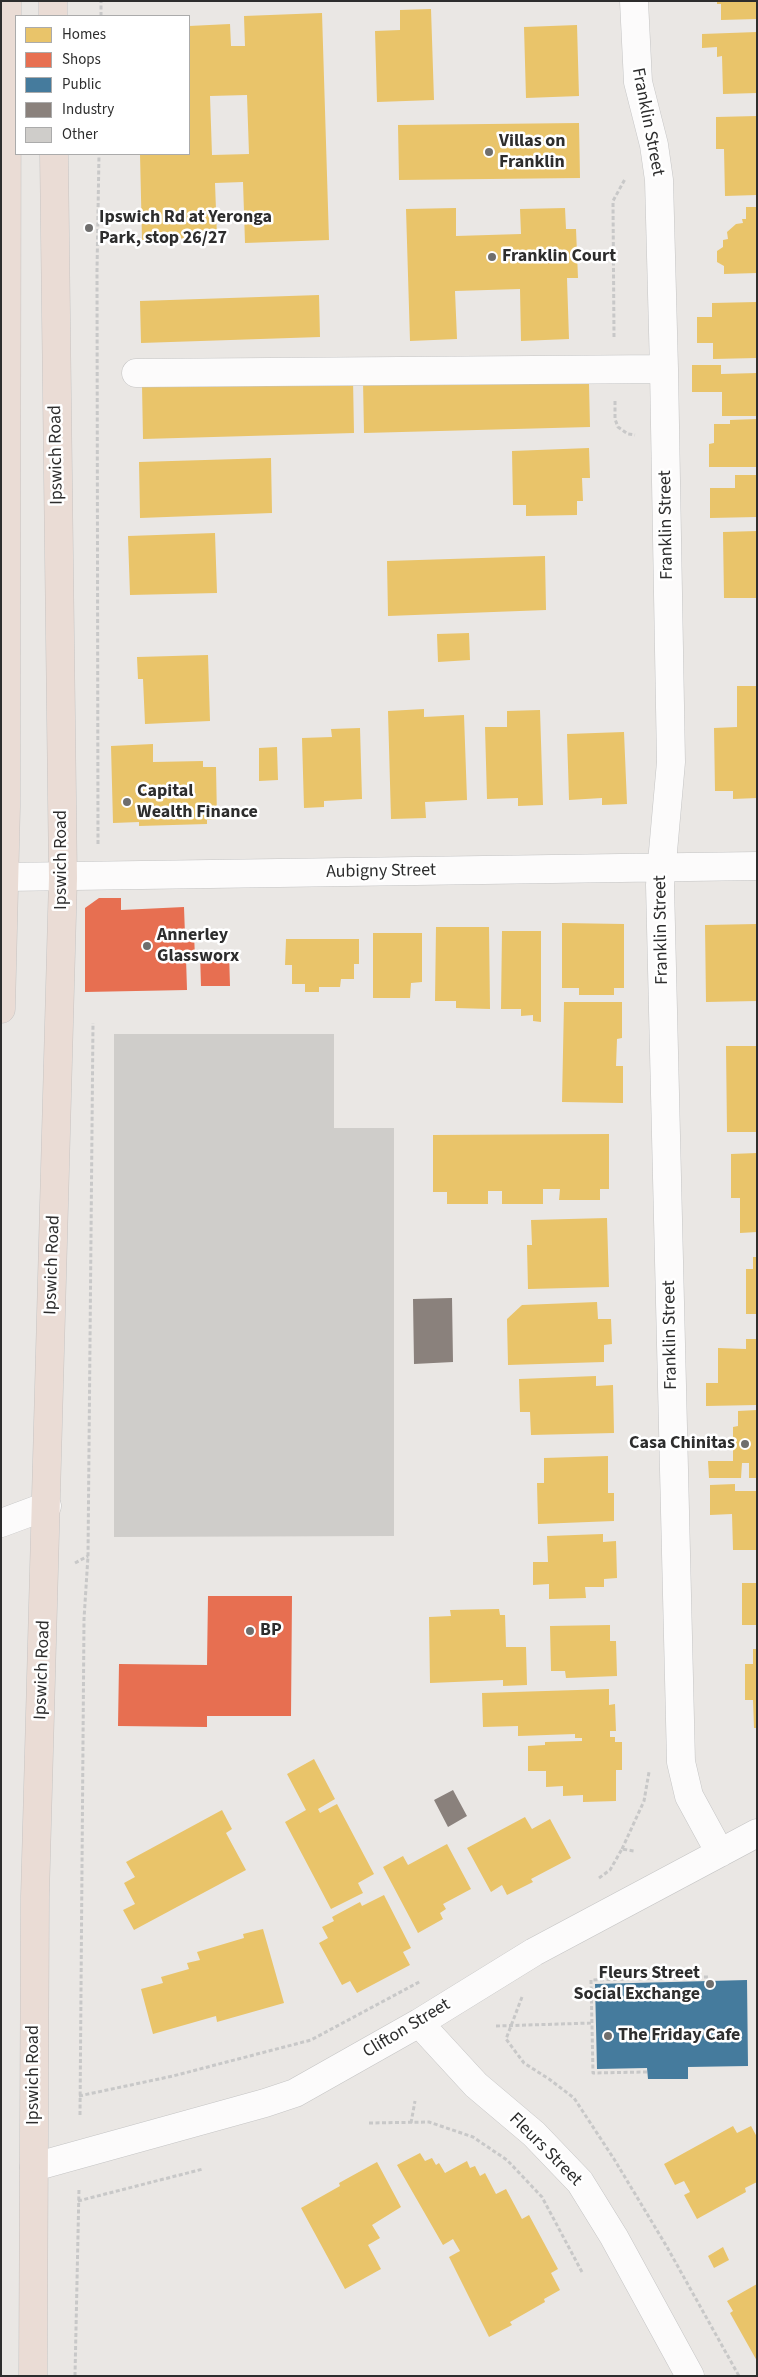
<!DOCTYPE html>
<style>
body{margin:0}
#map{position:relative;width:758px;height:2377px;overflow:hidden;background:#eae7e4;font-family:"Source Sans 3",sans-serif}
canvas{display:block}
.frame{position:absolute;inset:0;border:2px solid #2d2d2d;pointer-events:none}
.legend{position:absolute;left:15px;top:15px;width:175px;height:140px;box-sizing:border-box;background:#fff;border:1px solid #ababab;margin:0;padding:6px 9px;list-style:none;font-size:15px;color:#2d2d2d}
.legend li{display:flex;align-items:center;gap:10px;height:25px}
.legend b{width:25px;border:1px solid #ababab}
</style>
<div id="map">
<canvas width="758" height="2377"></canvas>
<div class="frame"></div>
<ul class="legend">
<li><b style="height:14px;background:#e9c46a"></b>Homes</li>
<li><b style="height:14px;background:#e76f51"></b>Shops</li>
<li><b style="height:14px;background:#457b9d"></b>Public</li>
<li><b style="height:14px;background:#8a817c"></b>Industry</li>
<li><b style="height:14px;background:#cfcdca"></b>Other</li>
</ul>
</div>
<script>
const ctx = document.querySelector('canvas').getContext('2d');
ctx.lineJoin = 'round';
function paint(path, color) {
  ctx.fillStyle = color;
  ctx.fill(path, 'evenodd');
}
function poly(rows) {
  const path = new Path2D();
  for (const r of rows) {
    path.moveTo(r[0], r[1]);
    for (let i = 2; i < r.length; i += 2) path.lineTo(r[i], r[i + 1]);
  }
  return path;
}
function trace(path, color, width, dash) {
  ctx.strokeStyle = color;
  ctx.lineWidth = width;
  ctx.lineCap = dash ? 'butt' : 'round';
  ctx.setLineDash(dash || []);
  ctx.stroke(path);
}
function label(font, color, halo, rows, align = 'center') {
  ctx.font = font + ' "Source Sans 3",sans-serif';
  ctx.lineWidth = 5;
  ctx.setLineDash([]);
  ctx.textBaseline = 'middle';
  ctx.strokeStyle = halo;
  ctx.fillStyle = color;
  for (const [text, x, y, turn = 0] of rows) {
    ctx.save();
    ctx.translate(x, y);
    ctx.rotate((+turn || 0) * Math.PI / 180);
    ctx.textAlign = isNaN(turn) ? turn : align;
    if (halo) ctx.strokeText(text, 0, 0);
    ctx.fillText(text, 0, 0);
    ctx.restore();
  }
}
paint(poly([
 [717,1,757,1,757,19,721,20,721,4,717,4],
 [431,9,434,100,377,102,375,31,400,30,400,10],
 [322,13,329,240,245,243,243,182,215,183,217,237,142,240,140,154,189,154,189,26,230,24,231,46,245,46,244,16],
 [247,95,249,154,212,155,210,96],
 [577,25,579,96,526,98,524,27],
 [757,32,757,93,723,94,722,56,717,57,717,47,702,48,702,34],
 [757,116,757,195,725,196,724,149,716,149,716,117],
 [579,123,580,178,399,180,398,125],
 [746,207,757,207,757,273,724,274,724,266,717,262,717,251,723,247,723,240,728,239,727,232,736,224,743,223,742,219,746,219],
 [456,208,456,236,521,234,520,209,565,208,566,229,576,229,578,278,567,278,569,339,521,341,520,289,455,291,457,339,410,341,406,209],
 [319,295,320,337,141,343,140,301],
 [757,302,757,358,713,359,713,343,697,343,697,317,712,317,712,303],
 [692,365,721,365,721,374,757,373,757,416,722,416,722,392,692,392],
 [548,376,549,384,589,384,590,427,364,433,363,381],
 [353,379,354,433,143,439,142,385],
 [757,419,757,467,709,467,709,444,714,443,714,424,730,424,730,420],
 [589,448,590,478,582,478,583,501,577,501,577,515,526,516,526,505,513,505,512,451],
 [271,458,272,513,140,518,139,462],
 [735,475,757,475,757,517,710,518,710,488,735,488],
 [757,531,757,598,724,598,723,532],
 [215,533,217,593,130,595,128,536],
 [545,556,546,610,388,616,387,561],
 [469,633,470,660,438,662,437,634],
 [208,655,210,721,145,724,143,679,138,679,137,657],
 [737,686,757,686,757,798,733,799,733,791,715,791,714,728,737,727],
 [424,709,424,717,464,715,467,800,425,802,426,818,391,819,388,711],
 [540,710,543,805,518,806,518,798,487,799,485,727,507,727,507,711],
 [360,728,362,799,324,801,324,807,304,808,302,738,332,737,331,729],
 [624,732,627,804,602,805,602,798,569,800,567,734],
 [153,744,153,762,203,761,203,767,216,767,217,819,207,820,207,824,139,826,139,822,113,823,111,746],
 [277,747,278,780,259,781,259,748],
 [562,923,624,924,624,988,614,988,614,995,579,995,579,988,562,988],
 [757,924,757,1001,706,1002,705,925],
 [436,927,489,927,490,1009,456,1008,456,1001,435,1001],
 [502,931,541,931,541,1022,533,1021,533,1015,521,1016,521,1009,501,1009],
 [373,933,422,933,422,982,411,983,410,998,373,998],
 [286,939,359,939,359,964,354,964,354,979,341,979,340,987,319,987,319,992,305,992,305,984,292,984,292,965,285,965],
 [564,1002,622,1002,622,1038,617,1039,616,1066,623,1066,623,1103,562,1102],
 [726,1046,757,1046,757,1132,727,1132],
 [609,1134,609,1189,600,1189,600,1200,559,1200,560,1189,543,1189,543,1204,502,1204,502,1191,488,1191,488,1204,447,1204,447,1192,433,1192,433,1135],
 [757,1153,757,1232,740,1233,740,1198,731,1198,731,1154],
 [607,1218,609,1287,528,1289,527,1245,532,1245,531,1220],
 [753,1257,757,1257,757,1314,746,1314,746,1269,753,1269],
 [597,1302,598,1319,611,1319,612,1344,604,1345,604,1362,508,1365,507,1319,522,1305],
 [746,1339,757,1339,757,1405,706,1406,706,1383,718,1383,718,1348,746,1349],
 [596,1376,596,1386,613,1385,614,1433,531,1435,530,1412,520,1412,519,1379],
 [757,1410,757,1478,749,1478,749,1463,742,1463,741,1478,709,1478,708,1461,733,1461,733,1427,738,1426,738,1411],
 [608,1456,608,1493,614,1493,614,1521,538,1524,537,1483,544,1483,544,1458],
 [735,1484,735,1491,757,1491,757,1550,733,1550,732,1514,710,1515,710,1485],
 [603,1534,603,1542,616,1541,617,1578,604,1579,604,1587,585,1587,586,1598,549,1599,549,1584,533,1585,533,1562,548,1562,547,1536],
 [742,1583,757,1583,757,1625,742,1625],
 [499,1609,500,1615,505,1615,506,1647,526,1647,527,1685,503,1686,503,1680,430,1683,429,1617,451,1616,450,1610],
 [610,1625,610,1641,616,1641,617,1676,566,1678,565,1671,551,1671,550,1626],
 [753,1649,757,1649,757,1728,754,1728,753,1700,745,1700,745,1664,753,1664],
 [609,1689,609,1705,615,1704,616,1731,610,1731,610,1737,615,1737,615,1742,622,1742,622,1770,616,1770,616,1801,583,1802,583,1795,563,1796,563,1786,546,1787,546,1771,528,1771,528,1746,545,1745,545,1742,582,1741,582,1738,575,1738,575,1734,518,1736,518,1726,483,1727,482,1693],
 [314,1759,335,1799,318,1809,320,1813,337,1804,374,1874,358,1883,363,1893,331,1909,285,1822,306,1810,287,1774],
 [222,1810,232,1829,226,1833,246,1870,134,1930,123,1910,135,1904,124,1883,135,1877,126,1862],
 [525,1817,532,1829,550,1819,571,1858,531,1879,533,1882,507,1895,502,1885,491,1892,467,1848],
 [447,1844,471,1889,443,1904,446,1909,440,1913,443,1919,418,1933,383,1867,403,1856,408,1865],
 [384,1895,411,1948,403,1952,410,1965,357,1993,350,1981,342,1985,319,1943,328,1938,322,1927,334,1921,332,1917,360,1902,362,1906],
 [263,1929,284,2003,217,2022,216,2016,153,2034,141,1989,163,1983,161,1977,189,1969,187,1963,200,1960,197,1952,244,1938,243,1934],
 [733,2126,737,2133,751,2126,757,2137,757,2182,745,2188,746,2192,697,2219,684,2195,690,2192,684,2181,675,2185,664,2164],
 [420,2153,425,2161,432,2158,436,2165,439,2163,445,2173,467,2161,470,2168,475,2166,480,2176,485,2173,496,2194,506,2189,522,2219,529,2215,558,2269,551,2273,560,2290,544,2299,545,2302,510,2322,512,2325,489,2337,449,2257,460,2251,453,2239,443,2245,397,2165],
 [377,2162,401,2207,372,2225,380,2238,368,2245,381,2269,345,2289,301,2208,340,2186,339,2183],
 [723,2247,729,2260,714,2268,708,2256],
 [757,2284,757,2361,730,2313,733,2311,727,2301]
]), '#e9c46a');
paint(poly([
 [99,898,121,898,121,910,184,907,185,935,194,934,195,958,186,958,187,990,85,992,85,908],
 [229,952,230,986,201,986,200,953],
 [208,1596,292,1596,291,1716,207,1716,207,1727,118,1726,119,1664,207,1665]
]), '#e76f51');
paint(poly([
 [747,1980,748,2066,688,2067,688,2079,648,2079,647,2068,597,2069,595,1984]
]), '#457b9d');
paint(poly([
 [452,1298,453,1362,414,1364,413,1299],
 [453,1790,467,1816,448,1827,434,1800]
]), '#8a817c');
paint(poly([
 [114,1034,334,1034,334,1128,394,1128,394,1536,114,1537]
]), '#cfcdca');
const minor = poly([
 [634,1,638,82,654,145,659,180,664,369,671,762,660,885,681,1762,689,1796,720,1853],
 [136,373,664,369],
 [5,877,757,866],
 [1,1523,47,1506],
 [419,2023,476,2085,534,2134,580,2182,614,2237,690,2376],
 [34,2167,265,2103,295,2093,419,2023,534,1952,757,1833]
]);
const highway = poly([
 [53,1,53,16],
 [1,1009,6,807,7,1],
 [33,2376,35,1896,63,878,54,154]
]);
trace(minor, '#c4c4c4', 29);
trace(highway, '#c6c4c3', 29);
trace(poly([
 [101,16,101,1],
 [614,337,613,201,625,179],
 [615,401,615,419,618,427,628,434,635,435],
 [98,844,97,271,99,154],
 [75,1563,88,1556],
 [622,1849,644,1801,649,1772],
 [599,1878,610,1870,622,1849,634,1851],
 [522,1997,506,2039,524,2063,549,2079,574,2098,614,2159,667,2247,739,2376],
 [496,2026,592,2023],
 [647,2072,593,2073,591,1980,708,1977],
 [79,2096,173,2076,311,2040,421,1981],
 [80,2115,84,1619,88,1556,93,1023],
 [369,2123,429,2122,473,2137,507,2160,542,2197,583,2274],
 [411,2123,415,2101],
 [78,2201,203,2169],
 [75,2376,79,2188]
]), '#c8c8c8', 3, [4, 2.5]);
trace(minor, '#fcfbfb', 28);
trace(highway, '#eadcd5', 28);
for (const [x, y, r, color] of [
 [489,152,5,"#6f6e6d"],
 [89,228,5,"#6f6e6d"],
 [492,257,5,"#6f6e6d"],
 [127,802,5,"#6f6e6d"],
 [147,946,5,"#6f6e6d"],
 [745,1444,5,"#6f6e6d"],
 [250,1631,5,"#6f6e6d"],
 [710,1984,5,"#6f6e6d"],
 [608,2036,5,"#6f6e6d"]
]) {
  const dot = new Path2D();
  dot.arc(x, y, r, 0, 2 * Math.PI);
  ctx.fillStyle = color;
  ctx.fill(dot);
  trace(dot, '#fff', 2);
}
label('18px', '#2d2d2d', '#fff', [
 ["Franklin Street",647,122,79],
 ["Ipswich Road",57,455,-91],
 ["Franklin Street",667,525,-91],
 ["Ipswich Road",62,860,-90],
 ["Aubigny Street",381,872,-1],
 ["Franklin Street",662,930,-91],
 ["Ipswich Road",53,1265,-88],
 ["Franklin Street",671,1335,-91],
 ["Ipswich Road",43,1670,-88],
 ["Clifton Street",407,2029,-31],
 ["Ipswich Road",34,2075,-90],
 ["Fleurs Street",545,2150,45]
]);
label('bold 18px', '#2d2d2d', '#fff', [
 ["Villas on",499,142],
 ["Franklin",499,163],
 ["Ipswich Rd at Yeronga",99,218],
 ["Park, stop 26/27",99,239],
 ["Franklin Court",502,257],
 ["Capital",137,792],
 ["Wealth Finance",137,813],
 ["Annerley",157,936],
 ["Glassworx",157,957],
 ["Casa Chinitas",735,1444,"right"],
 ["BP",260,1631],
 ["Fleurs Street",700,1974,"right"],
 ["Social Exchange",700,1995,"right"],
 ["The Friday Cafe",618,2036]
], 'left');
</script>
